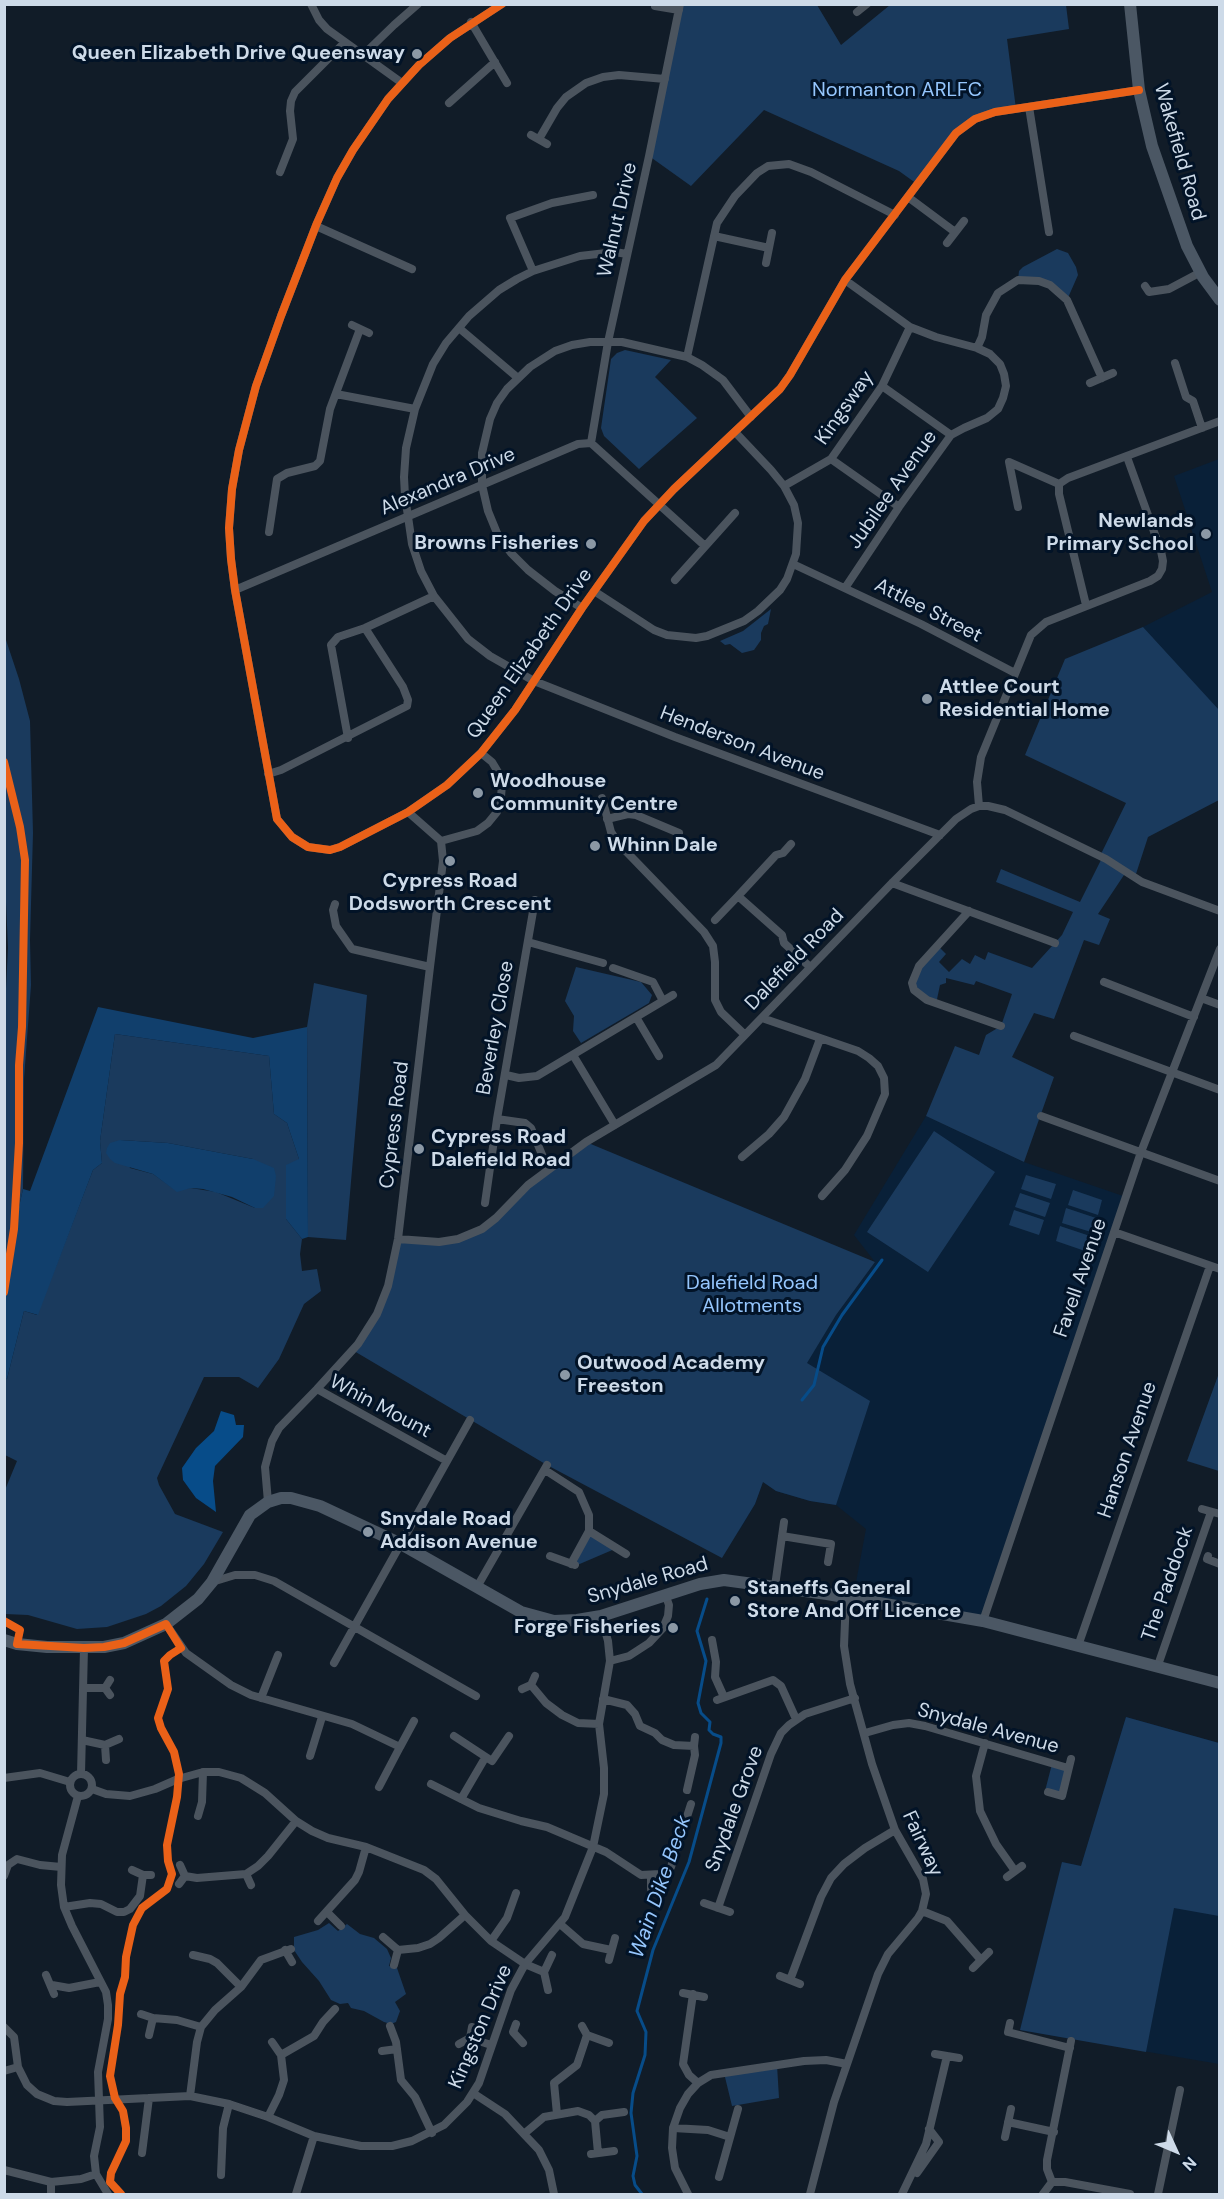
<!DOCTYPE html>
<style>
body{margin:0}
#map{position:relative;width:1224px;height:2199px;overflow:hidden;background:#111c28;font-family:"DM Sans",sans-serif}
canvas{display:block}
.frame{position:absolute;inset:0;border:6px solid #cddae8;pointer-events:none}
.north{position:absolute;left:1146px;top:2121px;width:60px;height:60px;-webkit-text-stroke:4px #021327;paint-order:stroke;rotate:134deg;font-size:16px;font-weight:700;line-height:24px;text-align:center;color:#cddae8}
.north::after{content:'';display:block;margin:auto;width:21px;height:27px;background:#cddae8;clip-path:polygon(50% 0,100% 100%,50% 72%,0 100%)}
</style>
<div id="map">
<canvas width="1224" height="2199"></canvas>
<div class="frame"></div>
<div class="north">N</div>
</div>
<script>
const ctx = document.querySelector('canvas').getContext('2d');
ctx.lineJoin = 'round';
function paint(path, color) {
  ctx.fillStyle = color;
  ctx.fill(path, 'evenodd');
}
function poly(rows) {
  const path = new Path2D();
  for (const r of rows) {
    if (r.length === 3) {
      path.moveTo(r[0] + r[2], r[1]);
      path.arc(r[0], r[1], r[2], 0, 2 * Math.PI);
      continue;
    }
    path.moveTo(r[0], r[1]);
    for (let i = 2; i < r.length; i += 2) path.lineTo(r[i], r[i + 1]);
  }
  return path;
}
function trace(path, color, width, dash) {
  ctx.strokeStyle = color;
  ctx.lineWidth = width;
  ctx.lineCap = dash ? 'butt' : 'round';
  ctx.setLineDash(dash || []);
  ctx.stroke(path);
}
function label(font, color, halo, rows, align = 'center') {
  ctx.font = font + ' "DM Sans",sans-serif';
  ctx.lineWidth = 6;
  ctx.setLineDash([]);
  ctx.textBaseline = 'middle';
  ctx.strokeStyle = halo;
  ctx.fillStyle = color;
  for (const [text, x, y, turn = 0] of rows) {
    ctx.save();
    ctx.translate(x, y);
    ctx.rotate((+turn || 0) * Math.PI / 180);
    ctx.textAlign = isNaN(turn) ? turn : align;
    if (halo) ctx.strokeText(text, 0, 0);
    ctx.fillText(text, 0, 0);
    ctx.restore();
  }
}
paint(poly([
 [1219,459,1219,711,1143,627,1212,592,1174,476],
 [926,1116,1024,1162,1126,1197,983,1621,853,1598,866,1529,836,1505,810,1501,776,1491,763,1482,755,1504,738,1533,806,1363,836,1315,875,1262,854,1235],
 [1126,1717,1219,1743,1219,2064,1020,2030,1062,1862,1081,1866]
]), '#092038');
paint(poly([
 [680,5,817,5,841,45,890,5,1066,5,1069,29,1007,39,1016,109,965,125,917,184,899,171,764,110,691,186,649,156],
 [1057,249,1068,253,1076,267,1078,275,1067,300,1050,285,1018,280,1019,271,1023,267],
 [625,350,671,360,655,377,697,418,639,469,604,436,601,428,611,359,617,353],
 [771,609,768,624,764,626,761,633,761,640,754,650,742,653,730,644,725,645,720,641,743,631],
 [1143,627,1219,710,1219,800,1148,837,1135,877,1126,872,1098,914,1110,919,1099,945,1084,940,1054,1019,1034,1013,1012,1057,1054,1077,1024,1162,926,1116,955,1046,979,1055,986,1035,1001,1026,1012,994,976,981,974,985,946,978,946,983,940,985,936,1004,914,990,914,975,938,946,946,954,939,962,949,972,962,959,970,964,975,955,985,960,988,952,1032,968,1062,935,1073,912,996,882,1001,869,1080,902,1102,858,1100,856,1126,803,1025,755,1065,659],
 [5,637,19,679,30,721,33,833,30,940,31,985,24,1079,23,1189,14,1229,5,1292,4,1029,8,948,4,856],
 [576,967,641,982,652,995,649,1003,581,1043,573,1031,574,1016,565,1001],
 [314,983,367,995,346,1240,308,1237,307,1027],
 [115,1034,269,1056,274,1114,287,1123,299,1159,286,1219,302,1239,300,1254,302,1271,317,1269,321,1291,304,1304,279,1359,258,1388,239,1377,204,1377,157,1478,159,1485,175,1514,223,1532,204,1564,186,1586,161,1606,146,1614,107,1627,77,1629,28,1615,5,1614,5,1490,17,1461,5,1455,4,1378,7,1379,24,1311,37,1315,93,1170,102,1163,100,1141],
 [120,1140,168,1143,253,1159,255,1208,216,1192,191,1188,174,1189,153,1174,130,1168],
 [934,1131,995,1172,928,1272,867,1232],
 [586,1142,875,1262,836,1315,807,1363,870,1401,836,1505,810,1501,776,1491,763,1482,755,1504,722,1558,547,1465,354,1351,377,1314,398,1239,439,1242,482,1229,515,1198],
 [1026,1175,1056,1184,1051,1199,1021,1189],
 [1073,1190,1102,1200,1098,1215,1068,1205],
 [1020,1193,1050,1203,1045,1217,1015,1207],
 [1066,1208,1096,1218,1091,1232,1062,1223],
 [1014,1210,1044,1220,1039,1235,1009,1225],
 [1060,1226,1090,1236,1085,1251,1056,1241],
 [1219,1373,1220,1471,1219,1471,1187,1461],
 [589,1531,617,1548,575,1566],
 [1126,1717,1219,1743,1219,1916,1174,1908,1146,2052,1020,2030,1062,1862,1081,1866],
 [1052,1764,1068,1768,1062,1796,1045,1791],
 [329,1923,338,1931,347,1924,360,1934,374,1938,387,1949,391,1958,389,1966,397,1968,406,1994,395,2002,400,2011,396,2022,391,2024,384,2022,364,2011,351,2008,348,2003,340,2004,331,2000,319,1981,302,1962,294,1950,294,1937,318,1930],
 [777,2065,779,2098,732,2106,724,2073]
]), '#1a3a5d');
paint(poly([
 [98,1007,253,1038,307,1027,308,1237,302,1239,286,1219,286,1165,299,1159,287,1123,274,1114,269,1056,115,1034,100,1141,102,1163,93,1170,38,1315,24,1311,7,1379,4,1378,5,1292,14,1229,23,1189,30,1191],
 [120,1140,168,1143,253,1159,274,1168,276,1176,274,1196,263,1208,255,1208,232,1197,203,1189,191,1188,177,1192,153,1174,115,1163,110,1159,106,1153,107,1148,110,1143]
]), '#113f6c');
paint(poly([
 [221,1411,234,1415,236,1425,244,1425,243,1437,215,1466,213,1481,216,1512,196,1498,183,1480,182,1468,196,1448,214,1431]
]), '#074c89');
trace(poly([
 [802,1400,814,1385,823,1347,842,1315,882,1260],
 [642,2194,635,2185,633,2176,637,2156,631,2113,633,2093,645,2055,646,2032,637,2011,653,1950,689,1862,721,1743,721,1737,713,1734,709,1730,710,1722,701,1713,698,1703,706,1661,697,1631,707,1599]
]), '#074c89', 3);
trace(poly([
 [311,4,319,20,327,29,402,83],
 [502,4,450,38,419,65,388,99,353,150,337,178,317,223,281,316,256,386,239,450,232,489,229,528,231,559,235,590,277,819,292,837,308,847,330,850,340,847,408,812,447,785,481,753,515,710,582,608,644,521,674,489,780,389,790,375,845,280,956,133,975,119,995,112,1139,90],
 [655,6,679,10],
 [857,12,867,4],
 [471,22,507,83],
 [362,56,394,25,418,4],
 [449,103,495,62],
 [1029,107,1049,232],
 [531,135,547,144],
 [539,139,557,108,566,97,586,83,603,77,619,75,665,79],
 [280,172,293,139,290,111,291,101,295,92,344,43],
 [908,197,955,232],
 [316,226,412,269],
 [714,236,769,248],
 [947,243,964,221],
 [627,254,615,252,580,256,533,271,517,279,499,290,469,316,446,343,433,364,415,409,406,448,404,477,405,496,412,544,421,571,434,596,468,639,490,656,534,681,675,737,940,835],
 [766,263,772,233],
 [533,271,510,218,552,203,593,195],
 [845,280,910,327,936,337,977,348,990,354,1000,364,1004,374,1006,386,1003,398,998,409,987,418,964,428,951,435,899,507,845,588],
 [1145,286,1149,292,1169,289,1201,272],
 [352,325,369,333],
 [459,328,518,378],
 [977,348,982,337,986,315,998,293,1018,280,1039,281,1050,285,1067,300,1102,378],
 [687,357,717,223,735,196,757,173,768,166,789,164,811,172,895,215],
 [1175,363,1186,397,1193,401,1202,428],
 [1090,383,1113,373],
 [882,386,951,435],
 [336,394,415,409],
 [591,443,608,342,649,156,680,4],
 [831,459,899,507],
 [784,486,831,459,882,386,910,327],
 [1018,507,1009,462,1059,484],
 [269,532,277,479,287,473,315,466,320,461,330,409,360,329],
 [793,564,921,624,1015,673],
 [675,580,735,513],
 [235,590,578,444,591,443,705,546],
 [594,591,654,630,667,635,696,638,707,636,744,621,758,611,780,590,787,579,796,554,798,523,794,505,784,486,771,470,735,432],
 [1086,605,1059,494,1059,484,1068,478,1220,421],
 [582,608,555,591,528,570,511,553,497,533,488,511,482,485,482,453,490,419,497,403,507,389,530,367,555,351,572,345,590,342,622,342,687,357,702,365,723,380,751,417],
 [348,738,331,645,338,637,365,628,434,596],
 [268,774,281,770,407,706,408,700,403,687,365,628],
 [602,798,611,832,618,843,704,932,713,946,715,962,715,1000,721,1012,745,1035],
 [979,806,977,782,981,757,1031,635,1046,622,1150,581,1158,576,1162,569,1163,561,1161,551,1127,457],
 [408,812,441,841,477,831,488,823,497,812,501,797,502,784,498,772,492,762,481,753],
 [607,819,628,814,636,815,679,833],
 [791,844,783,853,776,855,738,896,782,935,784,943,810,967],
 [892,883,1055,943],
 [335,904,333,910,336,926,352,949,430,967],
 [969,911,919,966,912,983,914,990,927,1000,1001,1026],
 [715,920,738,896],
 [528,942,603,963],
 [613,968,653,982,663,1001],
 [1104,982,1194,1017],
 [1201,998,1220,1005],
 [636,1017,659,1056],
 [762,1018,858,1051,869,1058,878,1066,884,1078,885,1094,867,1136,845,1170,822,1196],
 [1074,1036,1220,1090],
 [573,1055,615,1125],
 [506,1075,519,1078,537,1076,673,995],
 [1041,1116,1220,1181],
 [497,1119,525,1123,531,1128,543,1157],
 [742,1157,769,1134,784,1117,805,1079,820,1039],
 [485,1203,497,1119,535,900],
 [1114,1232,1220,1269],
 [398,1239,439,1242,458,1239,482,1229,496,1218,528,1185,586,1142,716,1065,892,883,956,819,971,809,979,806,988,806,1005,810,1106,859,1142,882,1220,911],
 [317,1389,358,1344,377,1314,388,1286,398,1239,430,967,443,861,441,841],
 [545,1470,579,1492,589,1515,589,1531,571,1564],
 [268,1502,265,1467,272,1441,279,1428,317,1389,447,1461],
 [1202,1509,1220,1514],
 [589,1531,626,1554],
 [782,1536,831,1544,828,1562],
 [550,1556,575,1565],
 [1208,1556,1207,1559,1220,1564],
 [212,1582,235,1575,255,1575,274,1581,476,1696],
 [775,1586,784,1522],
 [477,1587,547,1465],
 [983,1621,1141,1152,1220,949],
 [166,1624,186,1653,231,1685,251,1695,352,1724,400,1747,414,1721],
 [712,1640,716,1662,715,1677,724,1697],
 [1078,1646,1210,1266],
 [610,1661,629,1656,649,1643,663,1628,668,1616,669,1605,665,1594],
 [334,1663,470,1420],
 [1157,1668,1211,1512],
 [531,1685,546,1703,562,1715,578,1723,599,1724],
 [84,1688,105,1688],
 [522,1689,531,1685,535,1676],
 [110,1695,105,1688,110,1680],
 [261,1698,278,1655],
 [603,1699,627,1705,635,1714,640,1726,655,1733,662,1740,674,1745,694,1746,695,1737],
 [717,1700,773,1680,781,1686,796,1719],
 [865,1733,893,1725,909,1723,925,1726,1068,1768],
 [454,1736,492,1761,509,1736],
 [82,1740,105,1745,119,1739],
 [985,1743,976,1776,980,1811,996,1844,1015,1871],
 [105,1745,106,1760],
 [310,1756,322,1717],
 [81,1785,11],
 [81,1774,84,1648],
 [4,1778,40,1773,70,1782],
 [431,1784,479,1808,521,1821,547,1827,606,1852,641,1875,660,1874,671,1867,691,1804],
 [379,1787,400,1747],
 [92,1789,106,1794,130,1796,155,1789,178,1779,203,1772,219,1772,241,1778,265,1793,296,1821,312,1831,328,1838,366,1847,424,1870,436,1879,465,1915,491,1941,525,1964,544,1972],
 [687,1790,695,1755,694,1746],
 [1048,1792,1062,1796,1071,1759],
 [78,1796,62,1855,61,1885,64,1907,72,1926,106,1992,108,2005,108,2019,98,2072,100,2127,94,2156,96,2174,108,2194],
 [461,1799,485,1758],
 [198,1816,202,1802,203,1772],
 [132,1870,143,1875],
 [246,1874,251,1885],
 [4,1876,8,1865,17,1859,40,1865,61,1867],
 [185,1876,197,1878,246,1874,258,1866,268,1856,296,1821],
 [651,1876,651,1889],
 [1007,1877,1022,1866],
 [179,1884,185,1876,180,1865],
 [704,1903,730,1912],
 [64,1907,90,1903,101,1904,117,1912,124,1912,130,1909,140,1896,143,1875,151,1875],
 [718,1908,771,1754,781,1733,789,1725,805,1714,855,1698],
 [922,1911,947,1921,981,1960],
 [327,1912,341,1926],
 [318,1921,355,1880,359,1872,366,1847],
 [560,1924,583,1944,611,1950],
 [383,1937,398,1950,418,1948,430,1944,439,1938,465,1915],
 [491,1941,507,1918,516,1893],
 [285,1950,292,1962],
 [193,1955,210,1959,217,1963,241,1987],
 [609,1960,615,1938],
 [394,1965,398,1950],
 [973,1968,989,1952],
 [46,1975,54,1994],
 [780,1976,800,1984],
 [790,1980,821,1897,831,1878,844,1864,865,1848,895,1830],
 [52,1985,69,1988,100,1982],
 [548,1990,544,1972,552,1955],
 [683,1993,704,1997],
 [693,1994,683,2064,689,2075,698,2083],
 [141,2014,153,2018],
 [1010,2023,1008,2032,1070,2048],
 [516,2024,513,2032,523,2043],
 [390,2026,396,2042,401,2080,415,2097,432,2133],
 [582,2026,587,2035,609,2043],
 [4,2027,14,2037,18,2067,27,2085,37,2094,54,2101,67,2102,190,2096,229,2104,268,2117,314,2136,361,2146,392,2146,412,2141,444,2125,467,2102,479,2083,511,1990,525,1964,565,1917,593,1847,604,1794,604,1768,599,1724,610,1661,608,1641,601,1616],
 [149,2035,153,2018,177,2020,201,2027],
 [470,2038,491,2045],
 [459,2044,470,2038,472,2027],
 [382,2051,397,2049],
 [935,2054,959,2058],
 [281,2055,314,2036,323,2022,335,2009],
 [4,2071,18,2067],
 [473,2093,505,2114,539,2150,549,2170,554,2194],
 [190,2096,197,2042,201,2027,215,2010,241,1987,261,1960,291,1949],
 [557,2114,554,2083,577,2065,587,2035],
 [268,2117,279,2095,284,2080,281,2055,272,2042],
 [595,2121,602,2115,624,2112],
 [1008,2122,1054,2132],
 [673,2128,708,2130,730,2137],
 [525,2133,544,2117,578,2111,589,2115,595,2121,598,2153],
 [1005,2137,1011,2109],
 [142,2153,149,2098],
 [591,2154,614,2151],
 [4,2170,51,2182,81,2179,96,2174],
 [917,2173,939,2142,929,2129],
 [221,2175,223,2128,229,2104],
 [719,2177,738,2109],
 [1052,2182,1047,2169,1047,2160,1071,2041],
 [51,2194,51,2182],
 [296,2194,314,2136],
 [688,2194,675,2168,672,2148,673,2128,680,2108,688,2094,698,2083,711,2075,804,2061,826,2060,847,2064],
 [810,2194,834,2102,878,1974,888,1954,918,1918,922,1911,926,1894,923,1879,895,1830,872,1764,850,1684,844,1646,846,1597],
 [902,2194,926,2144,947,2056],
 [1043,2194,1052,2182,1065,2182,1130,2194],
 [1158,2194,1180,2090]
]), '#4b545e', 8);
trace(poly([
 [1130,4,1139,90,1152,146,1187,246,1203,277,1220,300],
 [4,1640,17,1644,47,1647,104,1647,124,1643,166,1624,198,1599,212,1582,250,1515,268,1502,281,1498,291,1498,320,1506,401,1544,521,1612,554,1621,577,1620,601,1616,700,1584,724,1580,827,1594,983,1621,1220,1683]
]), '#4b5764', 12);
trace(poly([
 [502,4,450,38,419,65,388,99,353,150,337,178,317,223,281,316,256,386,239,450,232,489,229,528,231,559,235,590,277,819,292,837,308,847,330,850,340,847,408,812,447,785,481,753,515,710,582,608,644,521,674,489,780,389,790,375,845,280,956,133,975,119,995,112,1139,90],
 [4,762,20,827,25,860,22,1027,19,1065,19,1143,14,1229,4,1292],
 [4,1621,20,1630,17,1644,84,1648,104,1647,124,1643,166,1624,181,1648,170,1655,164,1661,168,1689,158,1718,161,1728,174,1752,179,1774,177,1797,167,1845,168,1861,172,1874,167,1889,142,1908,133,1925,126,1957,125,1977,120,1994,118,2025,110,2076,115,2098,123,2111,126,2128,126,2141,111,2173,110,2182,121,2194]
]), '#ea6118', 8);
for (const [x, y, r, color] of [
 [417,54,6,"#8b98a5"],
 [1206,534,6,"#8b98a5"],
 [591,544,6,"#8b98a5"],
 [927,699,6,"#8b98a5"],
 [478,793,6,"#8b98a5"],
 [595,846,6,"#8b98a5"],
 [450,861,6,"#8b98a5"],
 [419,1149,6,"#8b98a5"],
 [565,1375,6,"#8b98a5"],
 [368,1532,6,"#8b98a5"],
 [735,1601,6,"#8b98a5"],
 [673,1628,6,"#8b98a5"]
]) {
  const dot = new Path2D();
  dot.arc(x, y, r, 0, 2 * Math.PI);
  ctx.fillStyle = color;
  ctx.fill(dot);
  trace(dot, '#021327', 2);
}
label('bold 20px', '#cddae8', '#021327', [
 ["Queen Elizabeth Drive Queensway",405,54,"right"],
 ["Newlands",1194,522,"right"],
 ["Primary School",1194,545,"right"],
 ["Browns Fisheries",579,544,"right"],
 ["Attlee Court",939,688],
 ["Residential Home",939,711],
 ["Woodhouse",490,782],
 ["Community Centre",490,805],
 ["Whinn Dale",607,846],
 ["Cypress Road",450,882,"center"],
 ["Dodsworth Crescent",450,905,"center"],
 ["Cypress Road",431,1138],
 ["Dalefield Road",431,1161],
 ["Outwood Academy",577,1364],
 ["Freeston",577,1387],
 ["Snydale Road",380,1520],
 ["Addison Avenue",380,1543],
 ["Staneffs General",747,1589],
 ["Store And Off Licence",747,1612],
 ["Forge Fisheries",661,1628,"right"]
], 'left');
label('20px', '#95c6fd', '#021327', [
 ["Normanton ARLFC",897,91],
 ["Dalefield Road",752,1284],
 ["Allotments",752,1307]
]);
label('20px', '#cddae8', '#021327', [
 ["Wakefield Road",1179,152,74],
 ["Walnut Drive",618,220,-77],
 ["Kingsway",845,408,-55],
 ["Alexandra Drive",448,482,-23],
 ["Jubilee Avenue",893,490,-55],
 ["Attlee Street",928,611,27],
 ["Queen Elizabeth Drive",530,654,-55],
 ["Henderson Avenue",742,744,21],
 ["Dalefield Road",795,960,-46],
 ["Beverley Close",496,1028,-80],
 ["Cypress Road",395,1125,-83],
 ["Favell Avenue",1081,1278,-71],
 ["Whin Mount",380,1407,28],
 ["Hanson Avenue",1128,1450,-71],
 ["Snydale Road",648,1581,-16],
 ["The Paddock",1168,1584,-71],
 ["Snydale Avenue",988,1729,15],
 ["Snydale Grove",735,1809,-70],
 ["Fairway",922,1844,65],
 ["Kingston Drive",481,2027,-67]
]);
label('italic 21px', '#95c6fd', '#021327', [
 ["Wain Dike Beck",661,1887,-71]
]);
</script>
